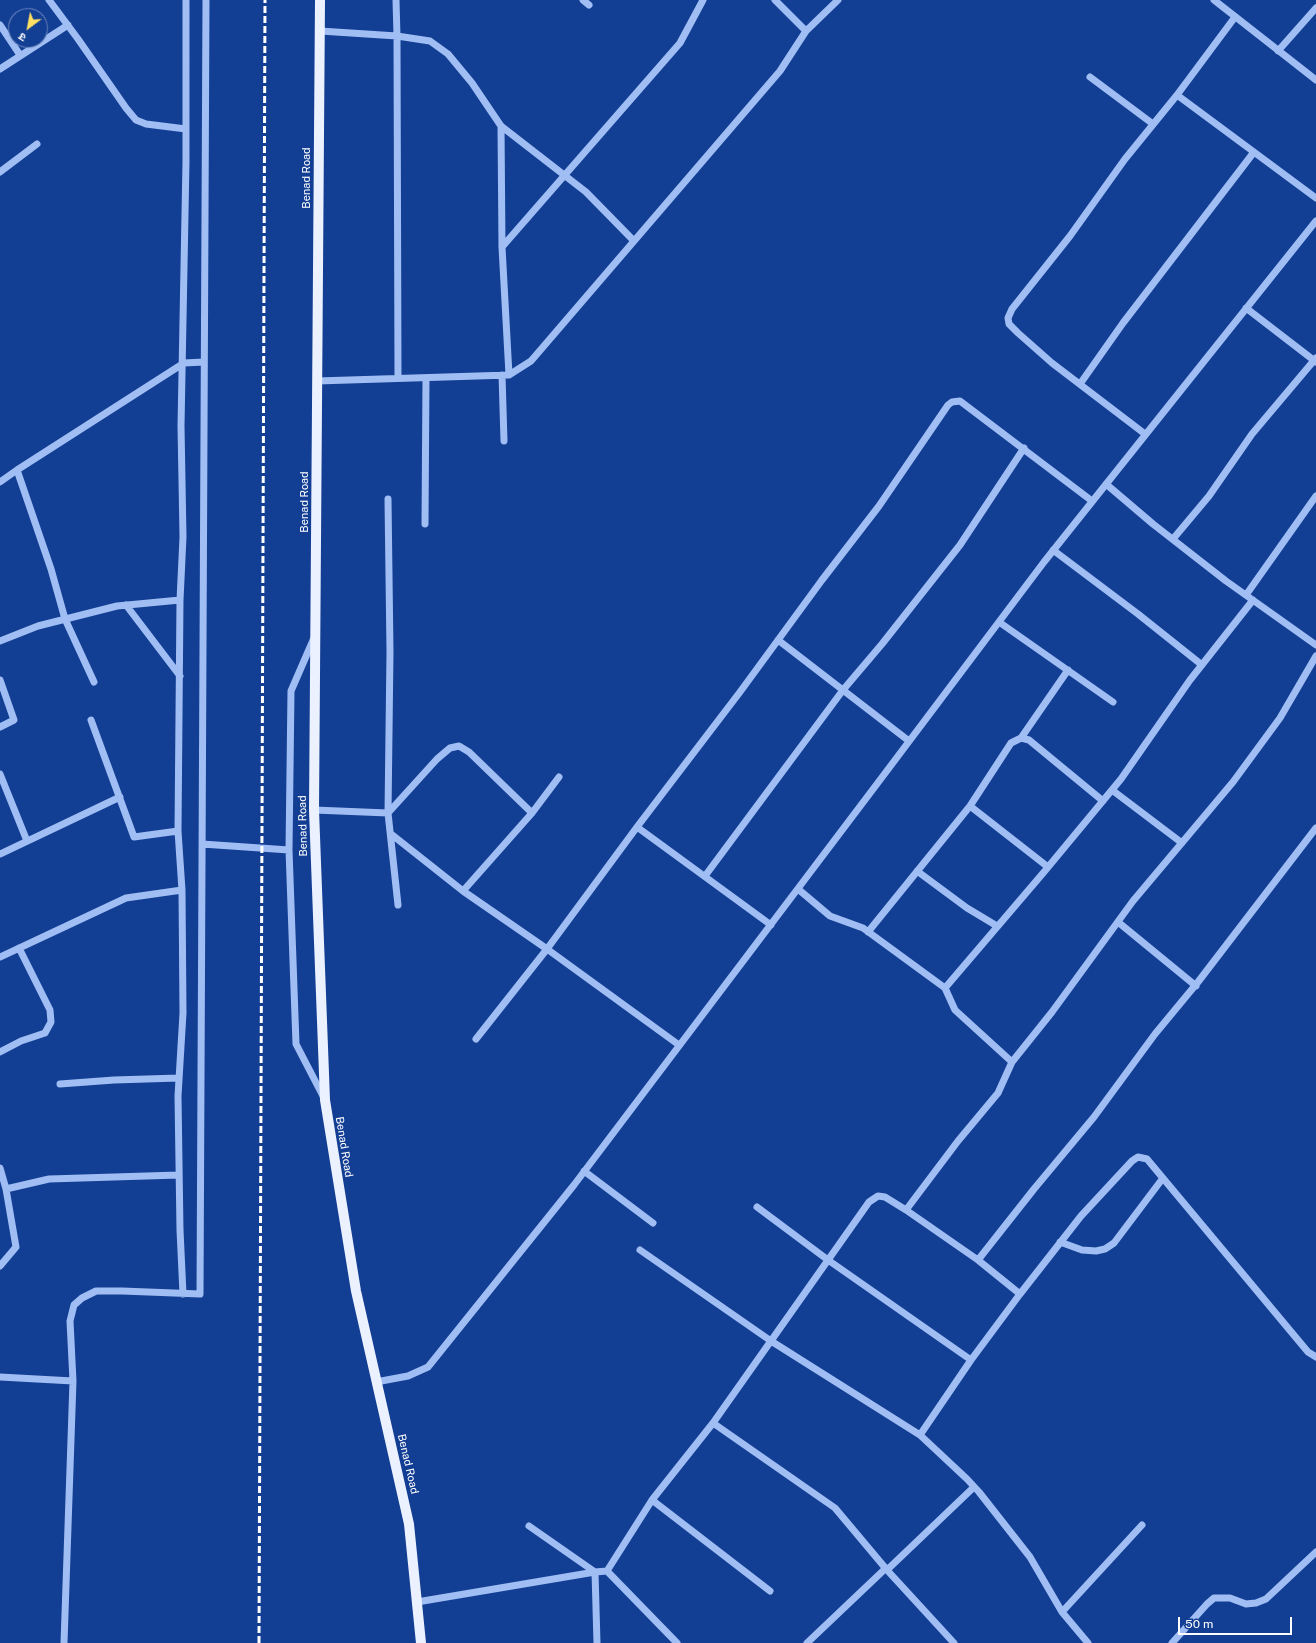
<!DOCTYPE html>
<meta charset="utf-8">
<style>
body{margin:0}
#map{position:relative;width:1316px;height:1643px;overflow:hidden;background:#123e94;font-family:"Public Sans","Noto Sans Devanagari",sans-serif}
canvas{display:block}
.north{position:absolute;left:8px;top:8px;width:40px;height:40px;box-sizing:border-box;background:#123e94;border:1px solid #718bbf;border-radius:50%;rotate:212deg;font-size:11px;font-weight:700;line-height:16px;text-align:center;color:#fff}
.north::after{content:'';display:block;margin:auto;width:14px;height:18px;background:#ffe062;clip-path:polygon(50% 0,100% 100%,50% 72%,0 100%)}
.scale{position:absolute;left:1178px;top:1617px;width:114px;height:18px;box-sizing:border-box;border:2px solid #fff;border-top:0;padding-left:5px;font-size:12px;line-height:14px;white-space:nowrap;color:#fff;-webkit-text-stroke:3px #123e94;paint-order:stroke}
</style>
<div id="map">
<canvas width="1316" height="1643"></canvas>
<div class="north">उ</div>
<div class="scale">50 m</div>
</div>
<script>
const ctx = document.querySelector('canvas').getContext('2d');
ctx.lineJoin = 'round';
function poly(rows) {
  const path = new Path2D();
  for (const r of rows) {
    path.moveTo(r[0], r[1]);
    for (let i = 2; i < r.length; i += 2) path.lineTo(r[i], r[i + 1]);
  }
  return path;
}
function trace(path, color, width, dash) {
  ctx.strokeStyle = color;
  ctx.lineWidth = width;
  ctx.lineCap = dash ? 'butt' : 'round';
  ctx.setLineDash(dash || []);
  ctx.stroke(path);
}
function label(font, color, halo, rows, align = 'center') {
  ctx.font = font + ' "Public Sans",sans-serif';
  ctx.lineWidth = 3.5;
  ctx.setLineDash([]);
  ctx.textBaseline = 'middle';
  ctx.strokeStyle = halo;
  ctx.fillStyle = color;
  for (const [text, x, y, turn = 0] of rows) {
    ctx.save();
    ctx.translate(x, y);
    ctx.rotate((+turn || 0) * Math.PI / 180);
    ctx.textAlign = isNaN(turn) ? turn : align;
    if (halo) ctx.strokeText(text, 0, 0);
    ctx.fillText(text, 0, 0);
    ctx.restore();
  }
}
trace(poly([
 [49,0,78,39,126,108,136,120,146,124,186,129],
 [583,0,589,5],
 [1214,0,1316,80],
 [0,25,20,55],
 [320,31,397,36,396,0],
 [806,31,838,0],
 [1278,51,1316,8],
 [0,69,68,25],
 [1090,77,1153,124],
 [1177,95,1235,17],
 [501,126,502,247,509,375,531,361,780,71,806,31,775,0],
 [0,172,37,144],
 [502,247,680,43,703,0],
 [1246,308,1316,362],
 [502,375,504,441],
 [398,378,397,36,430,41,448,54,472,83,501,126,586,192,634,241],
 [317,381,509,375],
 [1080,384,1123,323,1254,152],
 [1145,434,1052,363,1018,333,1009,324,1008,318,1012,309,1070,236,1125,159,1177,95,1316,198],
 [17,470,51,569,65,619,94,682],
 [0,482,17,470,184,363,204,362],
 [1106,484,1153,524,1226,581,1316,645],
 [388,499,390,652,388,813,398,905],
 [425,524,426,378],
 [1173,539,1209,496,1252,434,1316,358],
 [1053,550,1138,614,1202,665],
 [1246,595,1316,496],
 [126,605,180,676],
 [999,622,1113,702],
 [314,638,291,691,289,850,296,1044,324,1098],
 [778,640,909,741],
 [0,641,38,626,117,606,180,600],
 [1316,656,1280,718,1233,782,1133,901,1052,1012,1012,1062,998,1093,958,1141,906,1210,978,1260,1034,1189,1094,1117,1155,1034,1198,982,1316,828],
 [0,680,14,720,0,727],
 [91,720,134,837,178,831],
 [1021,738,1068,670],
 [0,774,27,841],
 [1112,790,1182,843],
 [970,806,1048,867],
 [314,810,388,813,437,759,450,748,459,746,469,752,532,813],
 [637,827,771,925],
 [391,834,463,891,547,949,679,1045],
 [202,844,289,850],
 [0,854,120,797],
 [917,871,967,908,997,926],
 [705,876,843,690,882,644,960,545,1024,448],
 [798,889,830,916,863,928,945,988,955,1010,1012,1062],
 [463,891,532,813,559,777],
 [1118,922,1196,986],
 [868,932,970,806,1011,743,1021,738,1029,740,1103,801],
 [0,957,126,898,182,890],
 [945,988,1044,872,1121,779,1190,680,1253,600],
 [476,1039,547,949,637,827,740,692,822,580,879,506,948,405,952,402,960,401,1092,501],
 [0,1052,21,1041,45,1033,51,1022,50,1010,19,948],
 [60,1084,114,1080,179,1078],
 [0,1168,6,1189,16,1247,0,1266],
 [584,1171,653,1223],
 [6,1189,49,1179,179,1175],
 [757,1207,828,1260,971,1360],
 [1060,1242,1082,1250,1096,1251,1105,1249,1114,1243,1163,1178],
 [640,1250,771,1341,920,1435,967,1479,979,1492,1030,1557,1062,1612,1088,1643],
 [978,1260,1020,1294],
 [183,1294,180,1230,178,1096,183,1013,182,890,178,831,180,600,183,537,181,426,186,161,186,0],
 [0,1377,73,1381],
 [376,1382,408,1376,428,1367,574,1185,886,772,1044,562,1316,221],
 [713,1423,835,1508,887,1570,954,1643],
 [920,1435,971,1360,1020,1294,1081,1216,1132,1161,1138,1157,1147,1159,1152,1165,1308,1352,1316,1357],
 [652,1500,770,1591],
 [529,1526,595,1572,597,1643],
 [887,1570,974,1487],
 [417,1602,595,1572,607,1571],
 [1062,1612,1142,1525],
 [64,1643,73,1381,70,1321,74,1305,82,1298,96,1291,122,1291,200,1294,206,0],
 [677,1643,607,1571,652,1500,713,1423,869,1202,878,1196,885,1197,906,1210],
 [807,1643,886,1568],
 [1172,1643,1207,1604,1214,1598,1230,1598,1246,1604,1256,1603,1266,1599,1316,1552]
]), '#a0bef3', 7);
trace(poly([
 [320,0,314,810,325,1100,356,1291,409,1524,421,1643]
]), '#ecf1ff', 10);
trace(poly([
 [259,1643,265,0]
]), '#fff', 3, [7, 3]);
label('11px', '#fff', '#123e94', [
 ["Benad Road",307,178,-90],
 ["Benad Road",305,502,-90],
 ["Benad Road",303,826,-91],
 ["Benad Road",344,1147,81],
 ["Benad Road",408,1464,77]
]);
</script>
